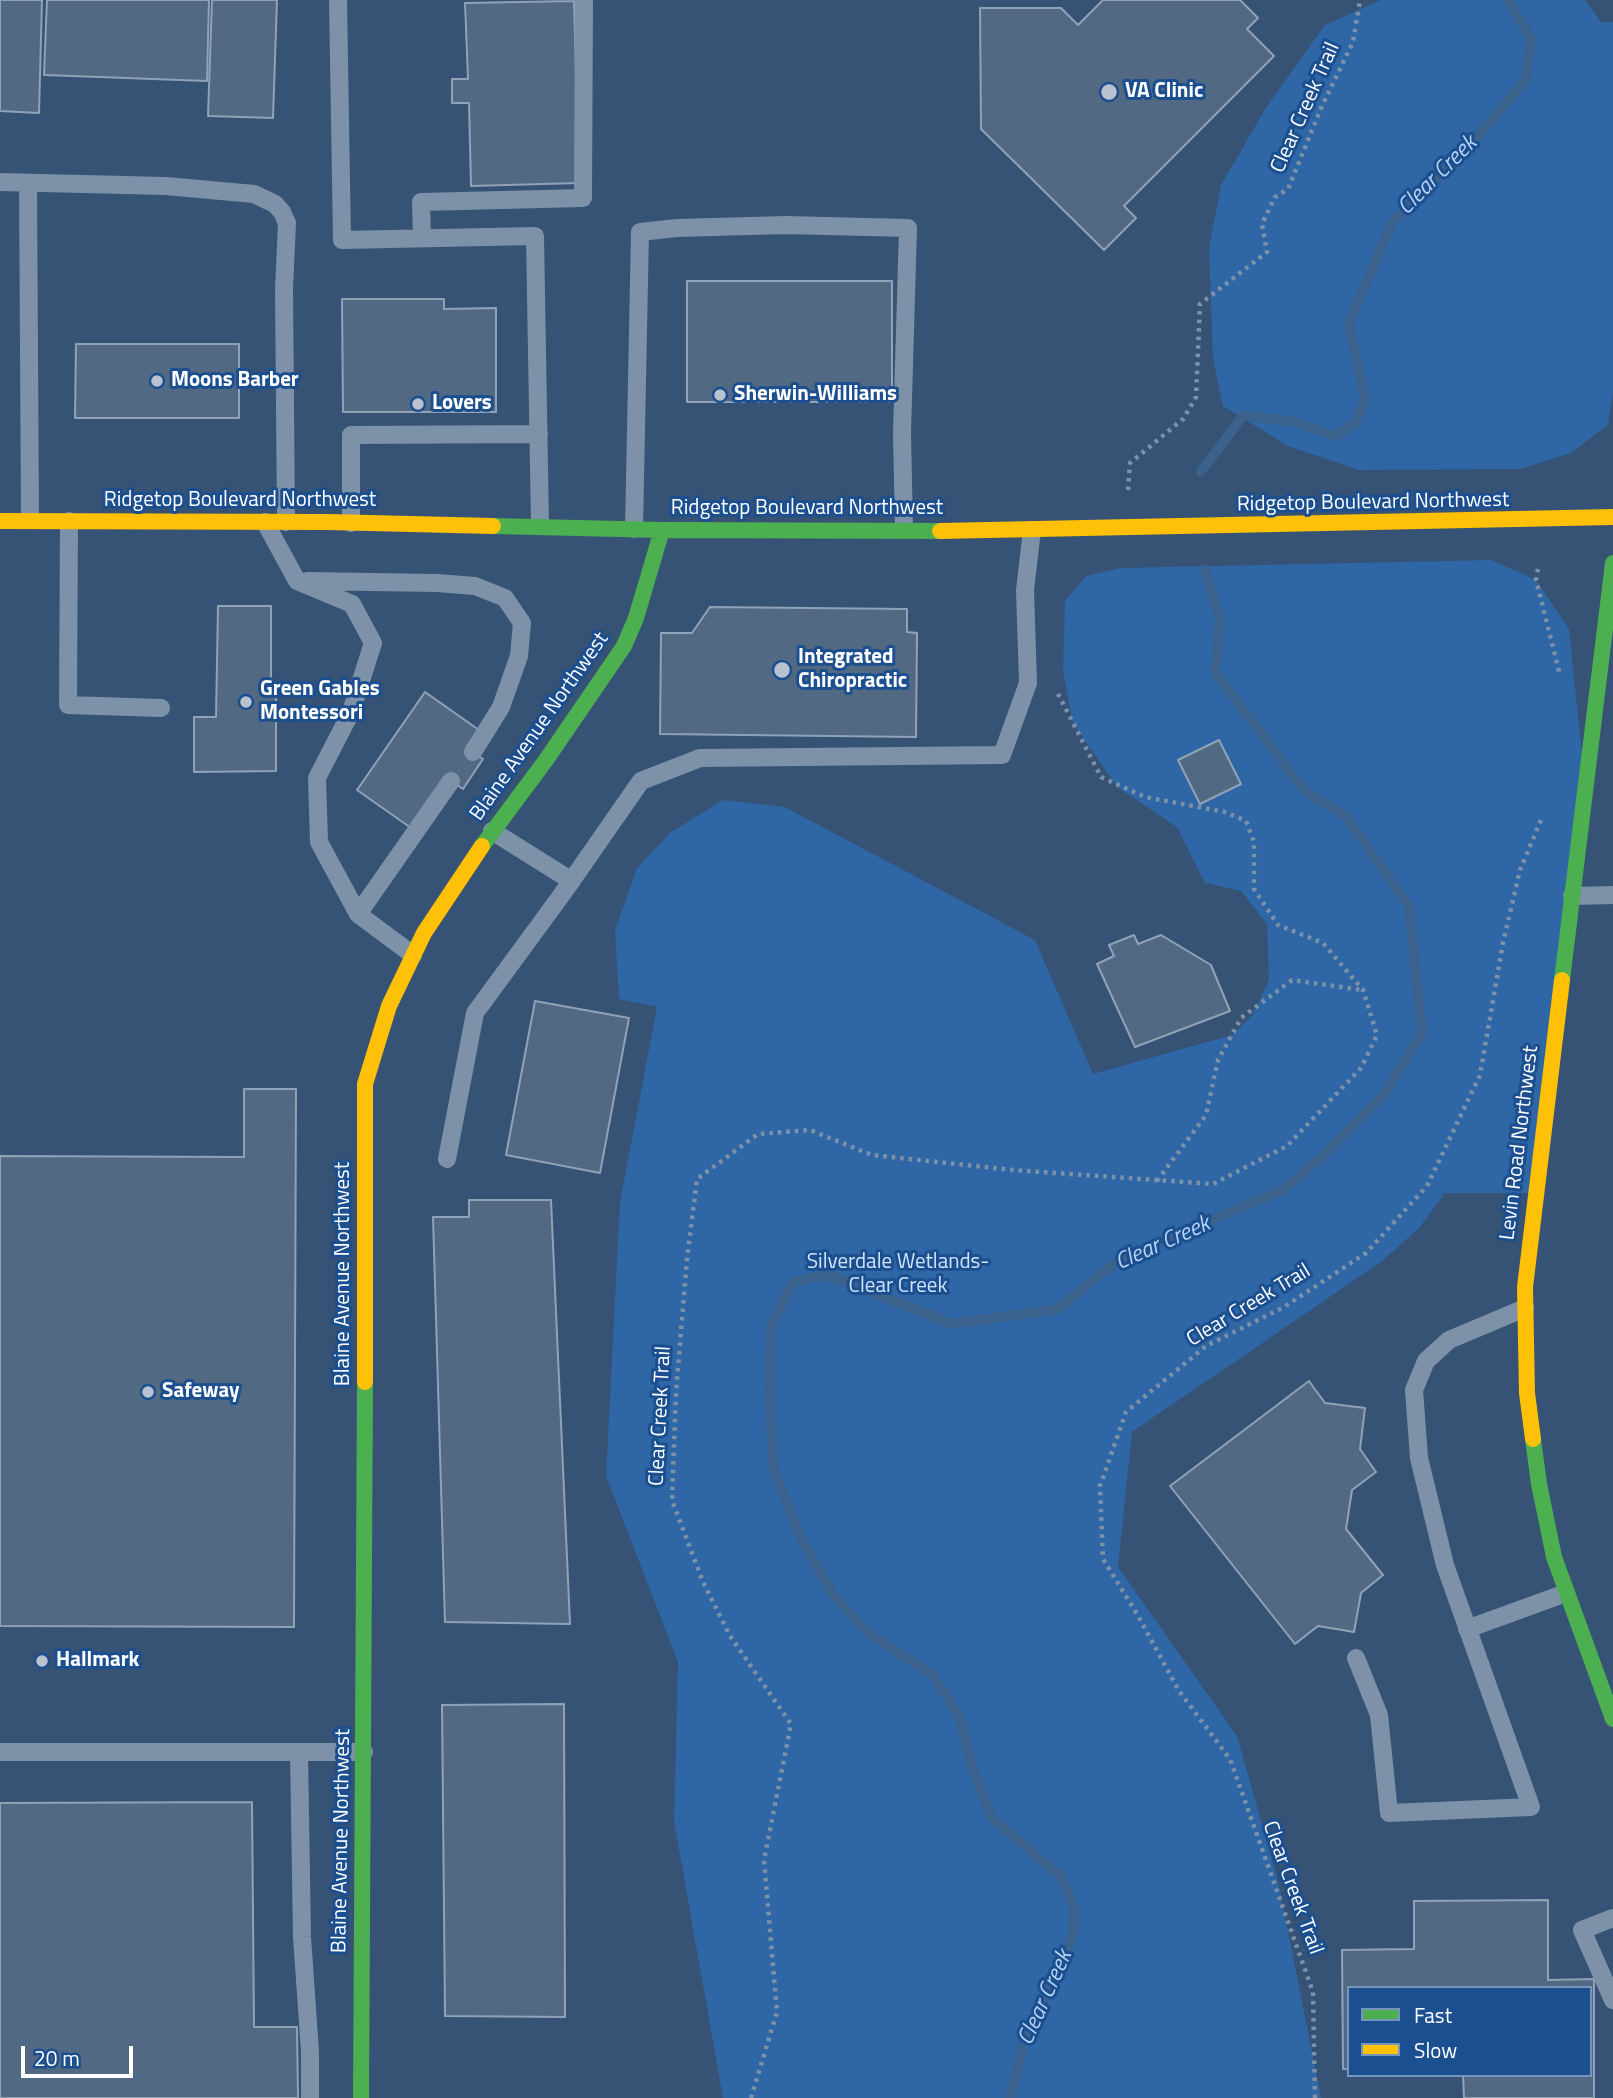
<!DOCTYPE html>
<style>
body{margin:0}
#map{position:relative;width:1613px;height:2098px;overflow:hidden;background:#365274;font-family:"Titillium Web",sans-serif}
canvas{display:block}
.legend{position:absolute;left:1347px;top:1986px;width:245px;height:91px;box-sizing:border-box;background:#1b4f8f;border:2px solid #7695bc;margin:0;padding:9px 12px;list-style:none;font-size:21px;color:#fff}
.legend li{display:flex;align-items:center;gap:14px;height:35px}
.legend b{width:35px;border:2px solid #7695bc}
.scale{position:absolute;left:21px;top:2046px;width:112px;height:32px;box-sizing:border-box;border:4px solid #fff;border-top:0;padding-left:9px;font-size:21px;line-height:24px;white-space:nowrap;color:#fff;-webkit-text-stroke:5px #1b4f8f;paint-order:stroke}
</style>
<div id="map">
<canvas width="1613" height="2098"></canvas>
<ul class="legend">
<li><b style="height:9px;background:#4caf50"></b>Fast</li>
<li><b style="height:9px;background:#ffc107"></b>Slow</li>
</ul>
<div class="scale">20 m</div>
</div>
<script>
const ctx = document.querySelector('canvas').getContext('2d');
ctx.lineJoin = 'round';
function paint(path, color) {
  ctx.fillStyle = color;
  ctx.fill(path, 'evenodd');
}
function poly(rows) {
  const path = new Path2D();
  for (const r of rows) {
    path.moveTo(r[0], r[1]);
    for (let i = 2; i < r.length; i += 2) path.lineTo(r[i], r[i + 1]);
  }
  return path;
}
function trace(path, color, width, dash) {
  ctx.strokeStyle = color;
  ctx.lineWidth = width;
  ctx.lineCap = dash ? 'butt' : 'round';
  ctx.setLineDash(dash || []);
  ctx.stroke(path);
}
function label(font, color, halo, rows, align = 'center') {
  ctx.font = font + ' "Titillium Web",sans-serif';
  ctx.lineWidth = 6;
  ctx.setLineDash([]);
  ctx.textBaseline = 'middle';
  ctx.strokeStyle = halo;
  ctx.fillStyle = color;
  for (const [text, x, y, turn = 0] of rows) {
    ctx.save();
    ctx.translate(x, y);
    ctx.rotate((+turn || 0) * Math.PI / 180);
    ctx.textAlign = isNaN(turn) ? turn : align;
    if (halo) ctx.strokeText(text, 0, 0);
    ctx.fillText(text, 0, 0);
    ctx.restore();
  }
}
paint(poly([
 [1381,0,1585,0,1601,22,1613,22,1613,393,1608,425,1571,453,1520,469,1359,470,1288,446,1223,406,1213,359,1209,248,1221,185,1267,106,1325,25],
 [1491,560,1536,580,1569,629,1585,784,1535,1193,1445,1193,1419,1228,1381,1262,1132,1432,1118,1567,1237,1736,1278,1881,1321,2098,723,2098,674,1821,678,1662,606,1476,620,1202,657,1007,619,999,615,930,637,868,671,832,723,800,785,807,1035,940,1093,1074,1232,1035,1252,1016,1269,980,1267,924,1241,891,1205,883,1177,827,1117,787,1073,723,1063,672,1065,601,1086,576,1120,568]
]), '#2f66a5');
trace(poly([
 [1201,471,1244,415,1295,422,1335,436,1355,423,1365,400,1349,323,1392,223,1470,146,1526,79,1531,39,1508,0],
 [1010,2098,1024,2042,1073,1937,1074,1906,1061,1877,991,1817,972,1767,959,1715,932,1674,869,1634,832,1593,800,1536,773,1467,770,1395,771,1326,793,1282,828,1275,953,1324,1058,1309,1109,1267,1160,1241,1283,1190,1324,1155,1386,1092,1422,1033,1409,907,1346,816,1305,791,1215,672,1220,619,1205,569]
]), '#3b618d', 10);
const building = poly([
 [0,0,42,0,39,113,0,111,0,0],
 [47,0,209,0,207,81,44,75,47,0],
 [212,0,277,0,273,118,208,116,212,0],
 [1103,0,1240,0,1258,18,1247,29,1274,56,1124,206,1136,218,1104,250,981,129,980,8,1061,8,1078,25,1103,0],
 [574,1,579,183,471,186,469,103,452,103,452,79,468,79,465,3,574,1],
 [687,281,892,281,892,402,687,402,687,281],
 [342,299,444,299,444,309,496,308,496,412,343,412,342,299],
 [76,344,239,344,239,418,75,418,76,344],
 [218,606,271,606,271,687,276,687,276,771,194,772,194,717,216,717,218,606],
 [710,607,907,609,907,632,917,633,916,737,660,734,661,633,692,633,710,607],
 [425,692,479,730,466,748,483,759,463,789,446,777,411,828,357,790,425,692],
 [1219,740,1241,784,1200,804,1178,760,1219,740],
 [1134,935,1138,944,1161,935,1211,965,1230,1011,1135,1047,1097,964,1114,956,1109,945,1134,935],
 [535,1001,629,1018,600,1173,506,1155,535,1001],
 [244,1089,296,1089,294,1627,0,1626,0,1156,244,1157,244,1089],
 [469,1200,551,1200,570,1624,445,1622,433,1217,469,1217,469,1200],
 [1309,1381,1325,1403,1365,1408,1360,1449,1376,1472,1352,1490,1346,1529,1383,1575,1361,1593,1354,1632,1318,1626,1295,1644,1170,1486,1309,1381],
 [564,1704,565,2017,445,2016,442,1705,564,1704],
 [252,1802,254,2027,297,2027,298,2098,0,2098,0,1803,252,1802],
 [1548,1900,1548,1980,1594,1979,1594,2098,1464,2098,1463,2075,1590,2075,1590,1988,1349,1988,1349,2069,1343,2069,1342,1950,1414,1949,1414,1901,1548,1900]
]);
paint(building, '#526984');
trace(building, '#92a2b6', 2);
trace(poly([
 [1128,490,1130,463,1183,419,1196,397,1200,304,1267,252,1262,224,1275,197,1288,189,1322,106,1353,42,1360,0],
 [1538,569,1536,580,1560,675],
 [1157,1181,1206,1115,1218,1060,1241,1018,1292,980,1362,990],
 [751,2098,777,2012,764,1860,791,1724,730,1636,703,1582,672,1500,676,1392,687,1259,697,1179,758,1134,810,1130,872,1155,1013,1170,1213,1184,1287,1146,1361,1068,1377,1035,1363,990,1323,943,1278,925,1254,889,1254,842,1246,821,1225,812,1145,797,1101,777,1056,690],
 [1315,2098,1313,1992,1230,1759,1179,1691,1137,1614,1103,1559,1100,1486,1126,1412,1206,1346,1284,1307,1366,1253,1427,1186,1480,1075,1503,943,1520,870,1541,820]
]), '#7d92a8', 4.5, [3.5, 5]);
trace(poly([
 [338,0,342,240,535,236,540,526],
 [0,182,166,186,254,194,275,204,282,212,287,223,284,289,286,522],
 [28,184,30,520],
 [422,238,421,202,583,198,584,0],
 [69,521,68,705,161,708],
 [265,522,297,581,352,604,373,643,351,712,317,778,319,842,358,914,413,955],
 [351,523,351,435,539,434],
 [634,529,640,232,677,228,786,225,908,228,902,433,904,530],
 [307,581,437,583,475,586,505,598,522,623,519,656,501,707,473,752],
 [492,831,572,881],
 [1572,896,1613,895],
 [358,914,451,781],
 [447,1159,475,1013,563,893,641,781,700,758,1002,755,1028,683,1025,590,1032,530],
 [1467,1629,1566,1593],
 [1356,1658,1379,1715,1389,1813,1531,1807,1445,1565,1419,1458,1414,1390,1426,1361,1449,1340,1525,1308],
 [0,1752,364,1752],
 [299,1752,302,1937,310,2052,310,2098],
 [1613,1918,1582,1930,1613,2000]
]), '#7d92a8', 18);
trace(poly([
 [493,526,662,530,940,531],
 [482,846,546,760,624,646,636,618,662,530],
 [1562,980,1613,563],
 [1533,1439,1539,1484,1554,1557,1613,1719],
 [361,2098,365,1382]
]), '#4caf50', 16);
trace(poly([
 [0,521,328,522,493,526],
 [940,531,1613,517],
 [365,1382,365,1084,389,1006,424,933,482,846],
 [1533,1439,1527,1393,1525,1287,1562,980]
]), '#ffc107', 16);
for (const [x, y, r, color] of [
 [1109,92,9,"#b9c2ce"],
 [157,381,7,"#b9c2ce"],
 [720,395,7,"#b9c2ce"],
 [418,404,7,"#b9c2ce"],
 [782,670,9,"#b9c2ce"],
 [246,702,7,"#b9c2ce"],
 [148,1392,7,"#b9c2ce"],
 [42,1661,7,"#b9c2ce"]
]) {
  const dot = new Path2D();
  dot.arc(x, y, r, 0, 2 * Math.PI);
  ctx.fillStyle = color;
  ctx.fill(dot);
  trace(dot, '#1b4f8f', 2.5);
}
label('bold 21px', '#fff', '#1b4f8f', [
 ["VA Clinic",1125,92],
 ["Moons Barber",171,381],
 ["Sherwin-Williams",734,395],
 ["Lovers",432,404],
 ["Integrated",798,658],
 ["Chiropractic",798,682],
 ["Green Gables",260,690],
 ["Montessori",260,714],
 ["Safeway",162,1392],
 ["Hallmark",56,1661]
], 'left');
label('21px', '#fff', '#1b4f8f', [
 ["Clear Creek Trail",1306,108,-66],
 ["Ridgetop Boulevard Northwest",240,501],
 ["Ridgetop Boulevard Northwest",1373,503,-1],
 ["Ridgetop Boulevard Northwest",807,509],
 ["Blaine Avenue Northwest",540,727,-55],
 ["Levin Road Northwest",1520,1143,-83],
 ["Blaine Avenue Northwest",344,1274,-90],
 ["Clear Creek Trail",1249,1306,-31],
 ["Clear Creek Trail",661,1416,-87],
 ["Blaine Avenue Northwest",342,1841,-89],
 ["Clear Creek Trail",1292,1888,70]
]);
label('21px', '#cfe3fa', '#1b4f8f', [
 ["Silverdale Wetlands-",898,1263],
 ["Clear Creek",898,1287]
]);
label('italic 23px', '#b5d3f5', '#1b4f8f', [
 ["Clear Creek",1438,176,-45],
 ["Clear Creek",1163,1244,-24],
 ["Clear Creek",1046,1998,-66]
]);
</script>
